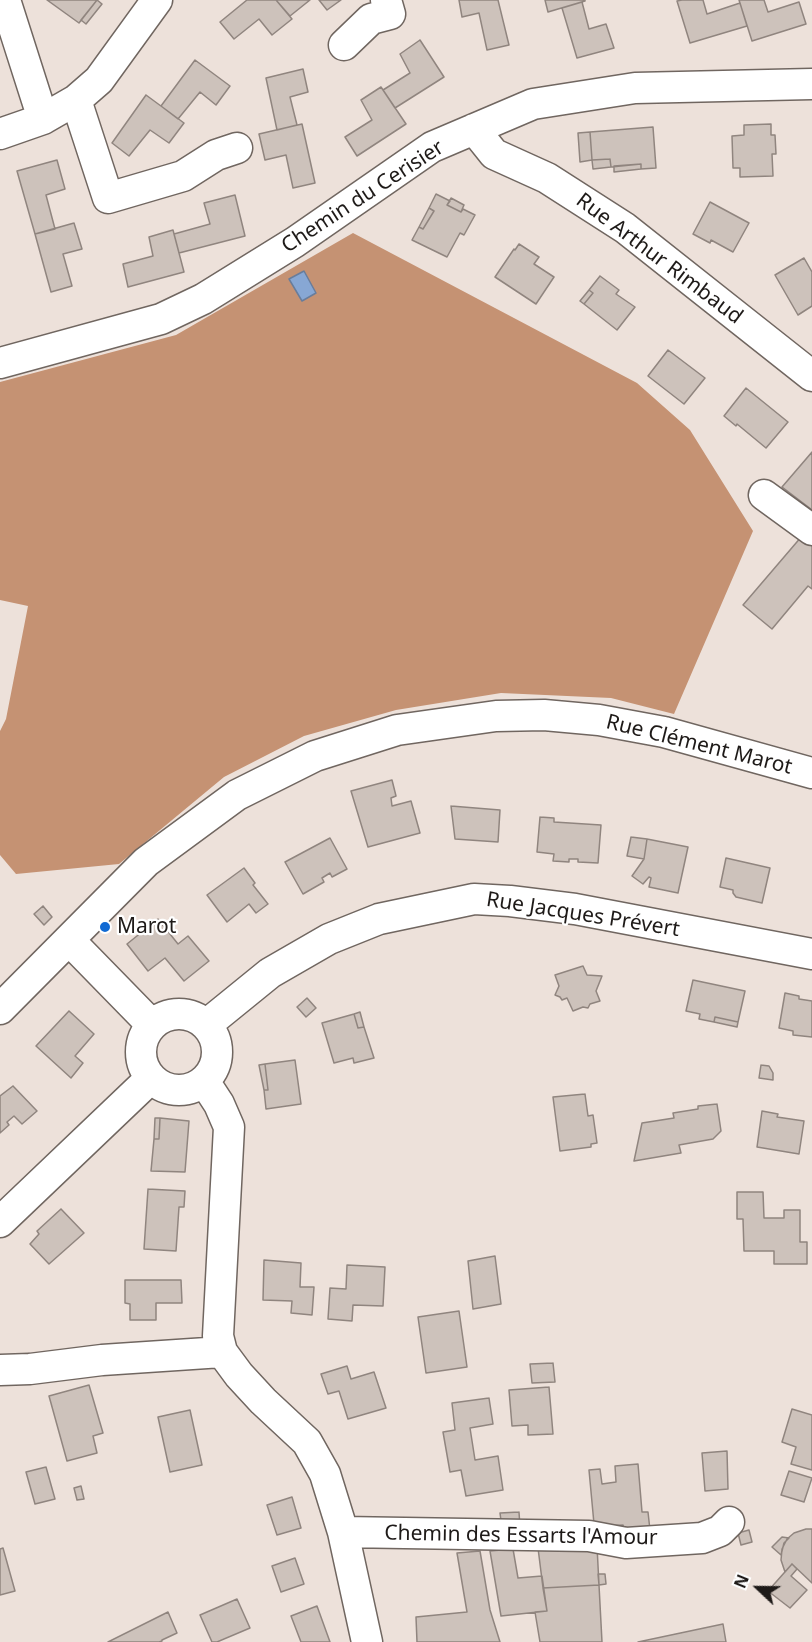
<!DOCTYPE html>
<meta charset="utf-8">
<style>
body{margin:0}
#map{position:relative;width:812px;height:1642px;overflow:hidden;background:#ede1da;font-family:"Noto Sans",sans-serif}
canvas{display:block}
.north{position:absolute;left:728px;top:1558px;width:60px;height:60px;-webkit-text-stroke:4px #fff;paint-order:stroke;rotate:292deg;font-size:16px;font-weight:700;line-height:24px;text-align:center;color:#1e1a18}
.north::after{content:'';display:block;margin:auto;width:21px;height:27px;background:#1e1a18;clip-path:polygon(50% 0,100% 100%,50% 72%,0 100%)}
</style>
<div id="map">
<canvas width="812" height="1642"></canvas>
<div class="north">N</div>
</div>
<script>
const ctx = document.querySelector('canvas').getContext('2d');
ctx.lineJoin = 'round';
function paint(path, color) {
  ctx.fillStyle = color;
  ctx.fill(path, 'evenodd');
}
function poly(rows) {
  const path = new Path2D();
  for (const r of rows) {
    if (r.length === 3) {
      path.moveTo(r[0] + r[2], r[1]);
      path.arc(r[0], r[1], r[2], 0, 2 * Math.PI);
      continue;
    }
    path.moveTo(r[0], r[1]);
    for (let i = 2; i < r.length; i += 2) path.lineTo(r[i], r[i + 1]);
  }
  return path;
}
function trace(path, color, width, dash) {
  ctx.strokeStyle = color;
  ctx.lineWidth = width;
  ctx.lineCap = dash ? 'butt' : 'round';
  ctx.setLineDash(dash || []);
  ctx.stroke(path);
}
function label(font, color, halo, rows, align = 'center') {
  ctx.font = font + ' "Noto Sans",sans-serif';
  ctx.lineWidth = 4.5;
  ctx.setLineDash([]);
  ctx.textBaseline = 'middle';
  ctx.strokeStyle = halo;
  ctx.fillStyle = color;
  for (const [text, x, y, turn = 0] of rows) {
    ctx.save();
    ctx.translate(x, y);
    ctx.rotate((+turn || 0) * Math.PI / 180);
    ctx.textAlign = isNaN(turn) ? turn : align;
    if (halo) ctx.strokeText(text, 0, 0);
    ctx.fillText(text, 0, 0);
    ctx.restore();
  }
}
paint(poly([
 [353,233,637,383,690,430,753,531,674,714,611,698,501,693,396,710,304,736,224,777,119,864,16,874,0,855,0,731,6,719,28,606,0,600,0,382,176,335]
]), '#c59273');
const water = poly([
 [304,271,316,293,302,301,289,279,304,271]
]);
paint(water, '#87a7d4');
trace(water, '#687d9c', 1.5);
const building = poly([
 [47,0,97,0,79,23,47,0],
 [97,0,102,4,86,24,81,20,97,0],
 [247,0,276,0,292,19,272,35,259,19,234,39,220,22,247,0],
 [276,0,310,0,290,16,276,0],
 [319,0,341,0,327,10,319,0],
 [459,0,498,0,509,45,487,50,479,13,462,17,459,0],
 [545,0,585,0,585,1,548,12,545,0],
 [682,0,703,0,707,14,740,3,747,26,690,43,677,1,682,0],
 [739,0,764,0,768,12,799,2,806,24,752,41,739,0],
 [582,2,589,29,606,24,614,48,577,58,562,8,582,2],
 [420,40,444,77,395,108,383,90,410,73,400,54,420,40],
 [195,60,230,86,216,105,200,92,178,119,161,106,195,60],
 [303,69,308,92,290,97,297,125,277,130,266,78,303,69],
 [381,87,406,124,357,156,345,137,372,120,361,100,381,87],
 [146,95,184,123,169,143,150,130,129,156,112,143,146,95],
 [302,124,315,183,293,188,286,155,265,160,259,134,302,124],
 [771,124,771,135,775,135,776,154,772,154,773,176,740,177,740,168,733,168,732,136,744,135,744,125,771,124],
 [653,127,656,168,641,169,641,164,611,167,610,159,592,160,590,132,653,127],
 [590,132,592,160,580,162,578,133,590,132],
 [610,159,611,167,593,169,592,160,610,159],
 [57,160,65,189,46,195,55,229,35,234,17,171,57,160],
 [641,164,641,169,614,172,614,166,641,164],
 [436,194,450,201,447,205,461,212,463,209,475,215,464,235,460,233,447,257,412,240,419,227,423,229,434,211,429,208,436,194],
 [235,195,245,236,179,253,174,234,210,224,204,203,235,195],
 [451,198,464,205,461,212,447,205,451,198],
 [710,202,749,223,733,252,711,240,710,243,693,234,710,202],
 [429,208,434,211,423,229,419,227,429,208],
 [74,223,82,249,63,254,72,286,51,292,35,234,74,223],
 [173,230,184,272,128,287,123,264,153,256,149,237,173,230],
 [519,244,539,257,534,264,554,277,536,304,495,277,514,249,515,250,519,244],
 [804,258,812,272,812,306,798,315,775,275,804,258],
 [600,276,619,290,616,294,635,307,617,330,584,304,593,293,589,290,600,276],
 [589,290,593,293,584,304,580,301,589,290],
 [668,350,705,378,684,404,648,376,668,350],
 [746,388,788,422,766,448,737,424,736,426,724,416,746,388],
 [812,452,812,510,782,487,812,452],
 [802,536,812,545,812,589,808,586,772,629,743,605,802,536],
 [392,780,396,796,391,798,392,806,411,801,420,833,368,847,351,791,392,780],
 [451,806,500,810,498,842,455,839,451,806],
 [540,817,554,818,554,822,601,825,598,863,578,862,578,859,569,859,569,862,553,861,554,854,537,852,540,817],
 [631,837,647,839,644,859,627,856,631,837],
 [330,838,347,869,332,877,330,873,322,878,324,882,303,894,285,862,330,838],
 [647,839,688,847,678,893,649,887,651,878,649,877,643,884,632,876,644,859,647,839],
 [726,858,770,868,762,903,736,897,733,893,733,890,720,887,726,858],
 [244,868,255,883,253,885,268,904,256,913,249,904,227,922,207,895,244,868],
 [43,906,52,917,44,925,34,914,43,906],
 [158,919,178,944,188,936,209,961,184,981,165,958,148,971,127,944,158,919],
 [583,966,587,975,602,976,596,991,600,1001,590,1004,588,1008,583,1007,573,1011,567,998,562,1000,560,997,555,995,559,986,555,975,583,966],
 [693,980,745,991,738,1022,715,1017,714,1022,699,1019,700,1014,686,1011,693,980],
 [785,993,799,996,799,999,812,1001,812,1037,793,1035,793,1031,779,1028,785,993],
 [307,998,316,1008,306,1017,297,1007,307,998],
 [69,1011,94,1034,75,1056,83,1063,71,1078,36,1046,69,1011],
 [360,1012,364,1027,358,1028,354,1014,360,1012],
 [354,1014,358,1028,364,1027,374,1058,354,1063,353,1058,334,1063,322,1023,354,1014],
 [715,1017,738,1022,737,1027,714,1022,715,1017],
 [295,1060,301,1104,266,1109,264,1090,268,1090,265,1064,295,1060],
 [265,1064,268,1090,264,1090,259,1065,265,1064],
 [761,1065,769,1066,773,1073,773,1080,759,1078,761,1065],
 [13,1086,37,1111,22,1124,14,1116,7,1122,9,1125,0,1133,0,1096,13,1086],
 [585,1094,588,1116,593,1115,597,1143,591,1144,591,1147,560,1151,553,1097,585,1094],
 [717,1104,721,1131,713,1139,679,1145,681,1153,634,1161,642,1123,674,1118,673,1113,698,1109,698,1106,717,1104],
 [762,1111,778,1114,777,1117,804,1121,799,1154,757,1147,762,1111],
 [155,1118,160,1118,159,1139,154,1139,155,1118],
 [160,1118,189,1121,185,1172,151,1171,154,1139,159,1139,160,1118],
 [148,1189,185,1191,184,1207,179,1207,176,1251,144,1249,148,1189],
 [737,1192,763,1192,764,1218,784,1218,784,1210,800,1210,800,1242,807,1242,807,1264,774,1264,774,1251,744,1251,743,1219,737,1219,737,1192],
 [61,1209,84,1233,49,1264,30,1244,39,1234,37,1231,61,1209],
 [495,1256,501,1304,473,1309,468,1261,495,1256],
 [264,1260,301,1263,300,1287,314,1287,312,1315,291,1313,292,1301,263,1300,264,1260],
 [347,1265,385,1267,383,1306,353,1305,352,1321,328,1319,330,1288,346,1289,347,1265],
 [125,1280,181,1280,182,1303,156,1303,156,1320,130,1320,130,1304,125,1303,125,1280],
 [459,1311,467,1367,426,1373,418,1317,459,1311],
 [553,1363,555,1382,532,1383,530,1364,553,1363],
 [347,1366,351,1379,374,1372,386,1408,348,1419,339,1391,328,1394,321,1374,347,1366],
 [89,1385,103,1433,93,1436,97,1453,67,1461,49,1396,89,1385],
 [549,1387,553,1434,528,1435,528,1425,512,1426,509,1390,549,1387],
 [489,1398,493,1424,470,1428,475,1460,498,1456,503,1490,466,1496,461,1470,450,1472,443,1432,455,1430,452,1403,489,1398],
 [792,1409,812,1415,812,1470,791,1464,796,1447,782,1442,792,1409],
 [190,1410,202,1465,170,1472,158,1417,190,1410],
 [727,1451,728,1489,705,1491,702,1453,727,1451],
 [638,1464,642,1512,648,1512,650,1530,625,1534,623,1525,606,1526,594,1524,589,1470,600,1469,602,1484,616,1482,615,1466,638,1464],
 [46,1467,55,1499,35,1504,26,1472,46,1467],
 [789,1471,812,1478,804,1502,781,1495,789,1471],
 [81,1486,84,1499,77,1500,74,1488,81,1486],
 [292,1497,301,1528,277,1535,267,1505,292,1497],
 [519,1512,520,1527,502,1528,500,1513,519,1512],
 [806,1529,812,1529,812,1583,792,1564,785,1572,781,1560,782,1549,787,1539,794,1533,806,1529],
 [749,1530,752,1542,741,1545,738,1533,749,1530],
 [782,1537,789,1538,784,1543,781,1555,772,1547,782,1537],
 [597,1546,599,1585,543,1588,538,1548,597,1546],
 [3,1548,15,1591,0,1595,0,1549,3,1548],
 [513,1549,518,1578,542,1576,547,1611,501,1616,490,1551,513,1549],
 [480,1551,490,1610,500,1642,417,1642,416,1617,467,1612,457,1553,480,1551],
 [295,1558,304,1584,281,1592,272,1566,295,1558],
 [792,1564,797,1569,791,1576,807,1590,790,1608,768,1591,792,1564],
 [598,1574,605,1574,606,1584,599,1585,598,1574],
 [599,1585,602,1642,540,1642,535,1612,547,1611,543,1588,599,1585],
 [237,1599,250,1628,217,1642,212,1642,200,1615,237,1599],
 [317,1606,330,1642,301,1642,291,1616,317,1606],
 [168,1612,177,1633,162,1640,162,1641,159,1642,108,1642,168,1612],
 [723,1624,726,1642,638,1642,723,1624]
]);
paint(building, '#cdc2bb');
trace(building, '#90857f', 1.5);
const minor = poly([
 [5,0,43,119],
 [344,45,371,19,390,14,386,0],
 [76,100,108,198,183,176,216,155,237,148],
 [474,129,494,154,547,178,625,228,812,376],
 [0,134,43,119,76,100,99,80,157,0],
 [0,363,161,319,203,299,295,242,432,147,533,104,635,88,812,84],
 [764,495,812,530],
 [69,940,152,1025],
 [0,1009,146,862,237,795,315,756,397,730,496,716,544,715,599,720,664,732,812,773],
 [179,1052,38],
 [206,1025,270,973,329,939,379,919,474,899,510,901,575,909,812,954],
 [204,1081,219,1104,229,1127,218,1336,222,1352,239,1375,263,1401,307,1442,325,1474,343,1532,367,1642],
 [0,1222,151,1078],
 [0,1370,30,1369,102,1360,222,1352],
 [343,1532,589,1536,626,1543,702,1538,720,1531,729,1522]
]);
trace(minor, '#706660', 33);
trace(minor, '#fff', 30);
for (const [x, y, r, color] of [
 [105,927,6,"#116ad3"]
]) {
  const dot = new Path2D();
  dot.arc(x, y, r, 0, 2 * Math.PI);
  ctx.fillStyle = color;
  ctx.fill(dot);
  trace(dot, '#fff', 2);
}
label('21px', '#1e1a18', '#fff', [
 ["Chemin du Cerisier",363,197,-33],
 ["Rue Arthur Rimbaud",659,259,37],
 ["Rue Clément Marot",699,745,14],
 ["Rue Jacques Prévert",583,915,9],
 ["Chemin des Essarts l'Amour",521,1536,1]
]);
label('21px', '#1e1a18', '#fff', [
 ["Marot",117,927]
], 'left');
</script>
